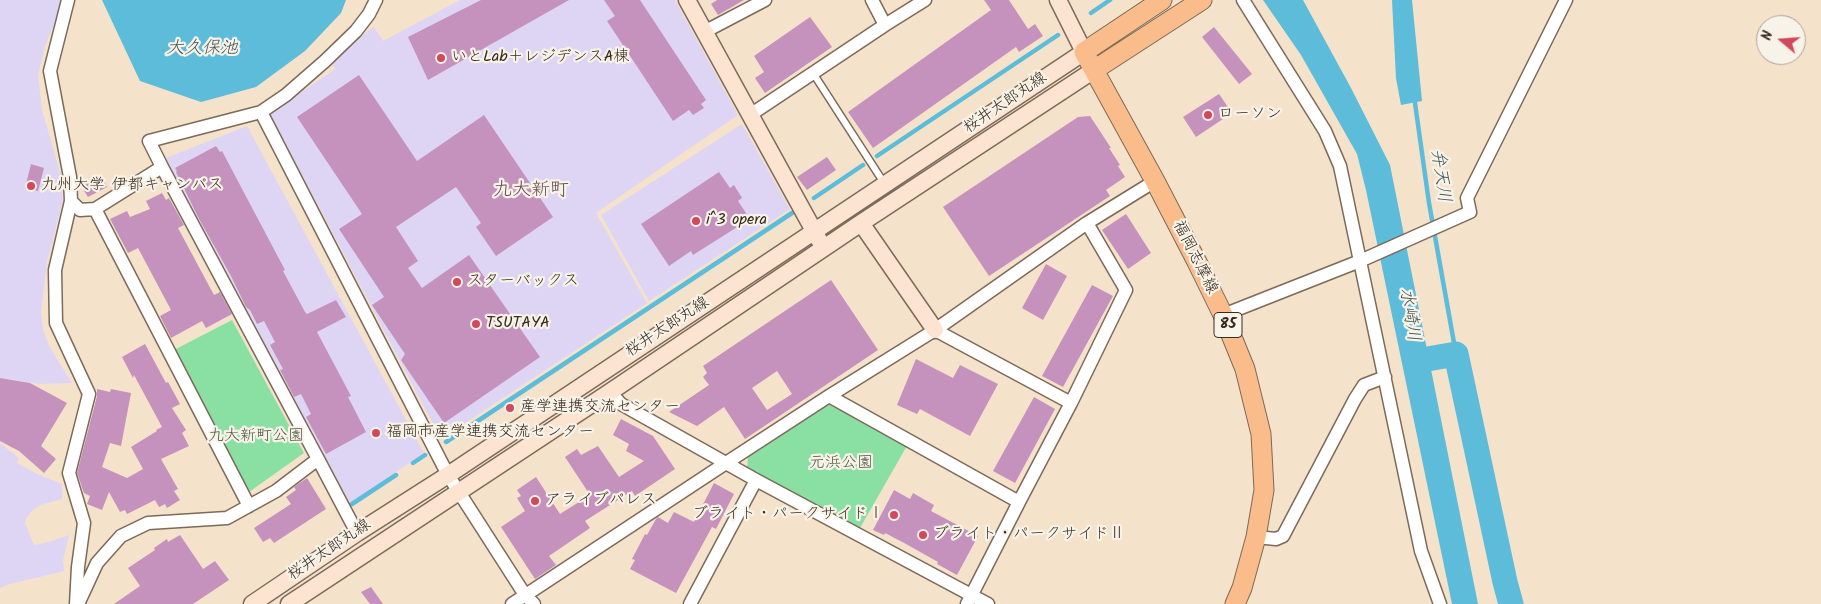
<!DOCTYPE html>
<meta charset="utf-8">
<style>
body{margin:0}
#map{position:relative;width:1821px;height:604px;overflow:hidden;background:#f5e2ca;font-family:Kalam,sans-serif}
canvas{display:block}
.north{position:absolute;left:1756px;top:15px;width:50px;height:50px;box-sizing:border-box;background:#f7f3e8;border:1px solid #aca397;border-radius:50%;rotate:288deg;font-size:14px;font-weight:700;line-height:20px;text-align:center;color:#3b2a1e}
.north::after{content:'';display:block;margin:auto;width:18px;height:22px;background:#d1495b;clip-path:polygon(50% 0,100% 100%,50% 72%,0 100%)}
</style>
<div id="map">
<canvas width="1821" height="604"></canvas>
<div class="north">N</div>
</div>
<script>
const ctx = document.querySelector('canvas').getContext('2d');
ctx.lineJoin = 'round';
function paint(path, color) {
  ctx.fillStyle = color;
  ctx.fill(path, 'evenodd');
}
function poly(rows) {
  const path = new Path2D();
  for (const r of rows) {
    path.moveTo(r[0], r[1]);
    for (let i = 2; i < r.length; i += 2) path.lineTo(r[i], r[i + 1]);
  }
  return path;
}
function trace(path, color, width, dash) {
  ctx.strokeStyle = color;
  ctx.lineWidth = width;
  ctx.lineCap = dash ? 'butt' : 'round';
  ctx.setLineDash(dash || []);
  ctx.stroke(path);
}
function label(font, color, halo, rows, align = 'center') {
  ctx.font = font + ' Kalam,"Klee One",sans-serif';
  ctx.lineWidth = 4.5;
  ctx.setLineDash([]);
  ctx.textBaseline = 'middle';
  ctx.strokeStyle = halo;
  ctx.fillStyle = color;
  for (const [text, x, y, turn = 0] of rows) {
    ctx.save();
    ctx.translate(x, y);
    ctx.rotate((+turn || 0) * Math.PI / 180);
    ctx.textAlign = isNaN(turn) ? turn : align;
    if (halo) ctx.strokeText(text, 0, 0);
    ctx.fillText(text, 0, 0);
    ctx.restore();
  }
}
paint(poly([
 [0,0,64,0,45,46,38,75,42,110,60,172,63,200,47,262,41,312,43,329,49,346,72,383,39,384,0,378],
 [460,0,675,0,738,115,596,213,647,303,441,439,270,114,335,69,330,59,374,27,383,41],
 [742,124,790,209,649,301,601,215],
 [247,126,424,453,350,503,166,158],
 [0,443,19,458,17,463,37,474,62,484,62,499,40,505,34,509,26,518,25,523,34,545,52,541,69,535,63,560,64,571,10,584,0,588]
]), '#ded5f5');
paint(poly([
 [232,320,304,453,249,492,245,491,172,351],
 [828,404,908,444,860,528,747,469,748,457]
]), '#8ae0a2');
paint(poly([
 [102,0,346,0,341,13,305,51,256,87,201,102,140,81],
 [1263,0,1303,0,1351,88,1390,165,1478,604,1452,604,1366,190,1357,154,1301,55],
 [1392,0,1412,0,1422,101,1401,105,1396,78]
]), '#5cbcda');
trace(poly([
 [1091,13,1110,0],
 [1414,96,1429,203,1456,354],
 [877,156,1058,35],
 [814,198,863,165],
 [446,442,792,213],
 [413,463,425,455],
 [352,504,396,475]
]), '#5cbcda', 4.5);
trace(poly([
 [1412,341,1416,361,1456,354,1505,582,1511,604]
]), '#5cbcda', 25);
paint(poly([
 [481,0,569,0,428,80,408,37],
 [604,0,640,0,706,100,701,104,704,108,693,115,689,110,673,121,607,21,615,16],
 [717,0,744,0,718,15,711,4],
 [984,0,1009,0,1028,29,1035,24,1043,36,1019,52,1016,47,873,148,848,112,991,10],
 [810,17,832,47,765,93,755,78,764,72,754,56],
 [1214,27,1252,74,1239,84,1202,37],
 [359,75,417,161,484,115,553,217,496,256,476,227,481,223,456,187,396,227,418,261,408,268,422,288,469,255,540,357,444,423,401,360,405,354,372,305,384,297,339,229,362,214,297,117],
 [1219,94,1232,113,1196,137,1183,117],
 [1090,116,1111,148,1109,148,1120,165,1118,166,1125,177,1106,190,1110,196,989,276,943,207,1078,117],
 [216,146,220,152,222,151,285,270,283,271,305,312,307,314,336,300,346,317,317,332,351,396,348,397,366,432,326,454,306,417,311,414,301,394,294,397,280,370,283,369,270,345,275,342,264,321,257,324,250,310,246,307,231,276,198,217,176,172,177,171,175,168],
 [827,157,836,170,807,190,797,177],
 [31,164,44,168,38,191,25,188],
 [719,172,730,188,734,185,742,198,738,201,750,219,693,255,691,251,669,266,641,224],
 [101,175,107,187,88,197,81,186],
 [162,193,166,200,169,198,184,225,178,228,214,295,220,292,232,314,206,328,202,321,171,338,160,316,171,310,138,248,128,253,110,219,127,211,130,217,150,209,146,201],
 [1126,214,1151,253,1128,269,1102,230],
 [1046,264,1067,276,1043,320,1022,308],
 [831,280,878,350,745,439,724,407,697,426,669,412,709,385,703,377,707,373,703,366],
 [777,371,792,394,767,410,752,388],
 [1092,285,1113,296,1063,387,1042,376],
 [145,344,166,383,168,382,180,404,172,408,186,430,182,433,189,446,161,459,178,489,174,491,180,500,167,508,165,504,159,507,155,500,127,514,125,510,120,512,109,492,102,510,87,504,90,496,84,493,77,473,97,396,97,389,110,392,111,389,131,393,121,446,110,443,102,467,127,478,143,469,131,447,157,431,156,430,162,427,134,375,133,378,122,357],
 [916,359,953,378,960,365,998,384,970,436,920,409,917,414,897,405],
 [0,378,30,383,67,403,41,446,56,459,44,473,19,451,0,441],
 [1034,397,1055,409,1015,483,993,471],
 [621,419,653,436,675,469,635,496,632,491,585,521,590,528,549,556,556,565,535,579,501,527,525,511,517,498,521,496,517,490,536,477,560,514,590,495,565,457,577,449,581,455,598,446,619,477,644,461,626,451,629,444,613,435],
 [307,478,326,509,274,543,270,538,263,542,254,528,291,504,286,497,296,490,294,487],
 [714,483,734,494,716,529,712,527,676,593,630,569,635,560,632,559,645,534,647,535,656,519,658,517,668,523,674,512,694,522],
 [894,490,910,499,913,493,934,505,931,511,978,536,957,575,937,564,938,562,906,544,885,533,884,535,873,530],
 [180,535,203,569,215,561,229,580,193,604,114,604,140,586,128,568,155,550,154,548,167,539,168,542],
 [371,587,383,604,370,604,361,592]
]), '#c592be');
const lane = poly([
 [813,73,884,183]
]);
const street = poly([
 [68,0,50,71,70,177,71,201,55,270,56,323,89,394,69,473,84,523,78,567,76,604],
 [1243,0,1325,131,1340,166,1421,551,1440,604],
 [885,25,925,0],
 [704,32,765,0],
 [261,112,286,95,325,61,356,31,369,14,376,0],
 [750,115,885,25,872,0],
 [71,201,80,210,95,209,162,167],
 [95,209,249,506],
 [1223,315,1360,261,1470,212,1467,198,1566,0],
 [935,330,1087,223,1155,181],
 [610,392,621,404,756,480,988,604],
 [1071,403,1126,290,1087,223],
 [318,459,162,167,149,141,261,112,448,475,525,595,534,604],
 [1256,537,1276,539,1283,536,1355,399,1364,385,1385,377],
 [79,602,97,563,121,536,148,523,227,518,276,491,318,459,357,533],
 [512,604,726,463,829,396,935,330,1071,403,1019,502,829,396],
 [690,604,756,480],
 [967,604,1019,502]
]);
const secondary = poly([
 [687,0,819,240],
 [861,223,935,330],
 [252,604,357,533,448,475,1084,52,1058,0],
 [289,604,610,392,861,223,1094,70]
]);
const primary = poly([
 [1162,0,1084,52,1155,181,1197,262,1223,315,1245,369,1261,434,1264,490,1256,537,1242,588,1235,604],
 [1094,70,1202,0]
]);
trace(lane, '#7c6a5a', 9);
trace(street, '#7c6a5a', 15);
trace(secondary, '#7c6a5a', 19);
trace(primary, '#7c6a5a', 21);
trace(lane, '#fff', 6);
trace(street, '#fff', 12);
trace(secondary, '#fde4d1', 16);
trace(primary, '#fabc8b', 19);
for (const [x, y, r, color] of [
 [441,58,5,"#d1495b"],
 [1208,115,5,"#d1495b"],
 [31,186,5,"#d1495b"],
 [696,221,5,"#d1495b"],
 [457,282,5,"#d1495b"],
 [476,324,5,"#d1495b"],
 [510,408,5,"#d1495b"],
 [376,433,5,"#d1495b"],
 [535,501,5,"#d1495b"],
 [894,515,5,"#d1495b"],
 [923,535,5,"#d1495b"]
]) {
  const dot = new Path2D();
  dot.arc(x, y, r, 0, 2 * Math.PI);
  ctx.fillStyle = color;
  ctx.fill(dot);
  trace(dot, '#f7f3e8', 2);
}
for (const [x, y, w] of [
 [1228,325,28]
]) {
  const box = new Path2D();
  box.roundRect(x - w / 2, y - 12.5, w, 25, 4);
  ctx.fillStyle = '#f7f3e8';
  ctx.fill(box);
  trace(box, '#3b2a1e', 1);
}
label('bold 15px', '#3b2a1e', null, [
 ["85",1228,325]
]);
label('16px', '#3b2a1e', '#f7f3e8', [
 ["いとLab＋レジデンスA棟",451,58],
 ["ローソン",1218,115],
 ["九州大学 伊都キャンパス",41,186],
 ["i^3 opera",706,221],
 ["スターバックス",467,282],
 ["TSUTAYA",486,324],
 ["産学連携交流センター",520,408],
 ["福岡市産学連携交流センター",386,433],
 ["アライブパレス",545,501],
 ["ブライト・パークサイドⅠ",884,515,"right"],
 ["ブライト・パークサイドⅡ",933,535]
], 'left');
label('16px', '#3b2a1e', '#f7f3e8', [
 ["桜井太郎丸線",1006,104,-34],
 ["福岡志摩線",1194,258,63],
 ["桜井太郎丸線",668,328,-33],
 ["桜井太郎丸線",330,551,-34]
]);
label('16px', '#4f583f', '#f7f3e8', [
 ["九大新町公園",256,437],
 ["元浜公園",841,464]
]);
label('italic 18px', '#455656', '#f7f3e8', [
 ["大久保池",202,50],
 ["弁天川",1439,176,82],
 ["水崎川",1408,315,81]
]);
label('19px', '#6b4e56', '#f7f3e8', [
 ["九大新町",531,192]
]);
</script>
